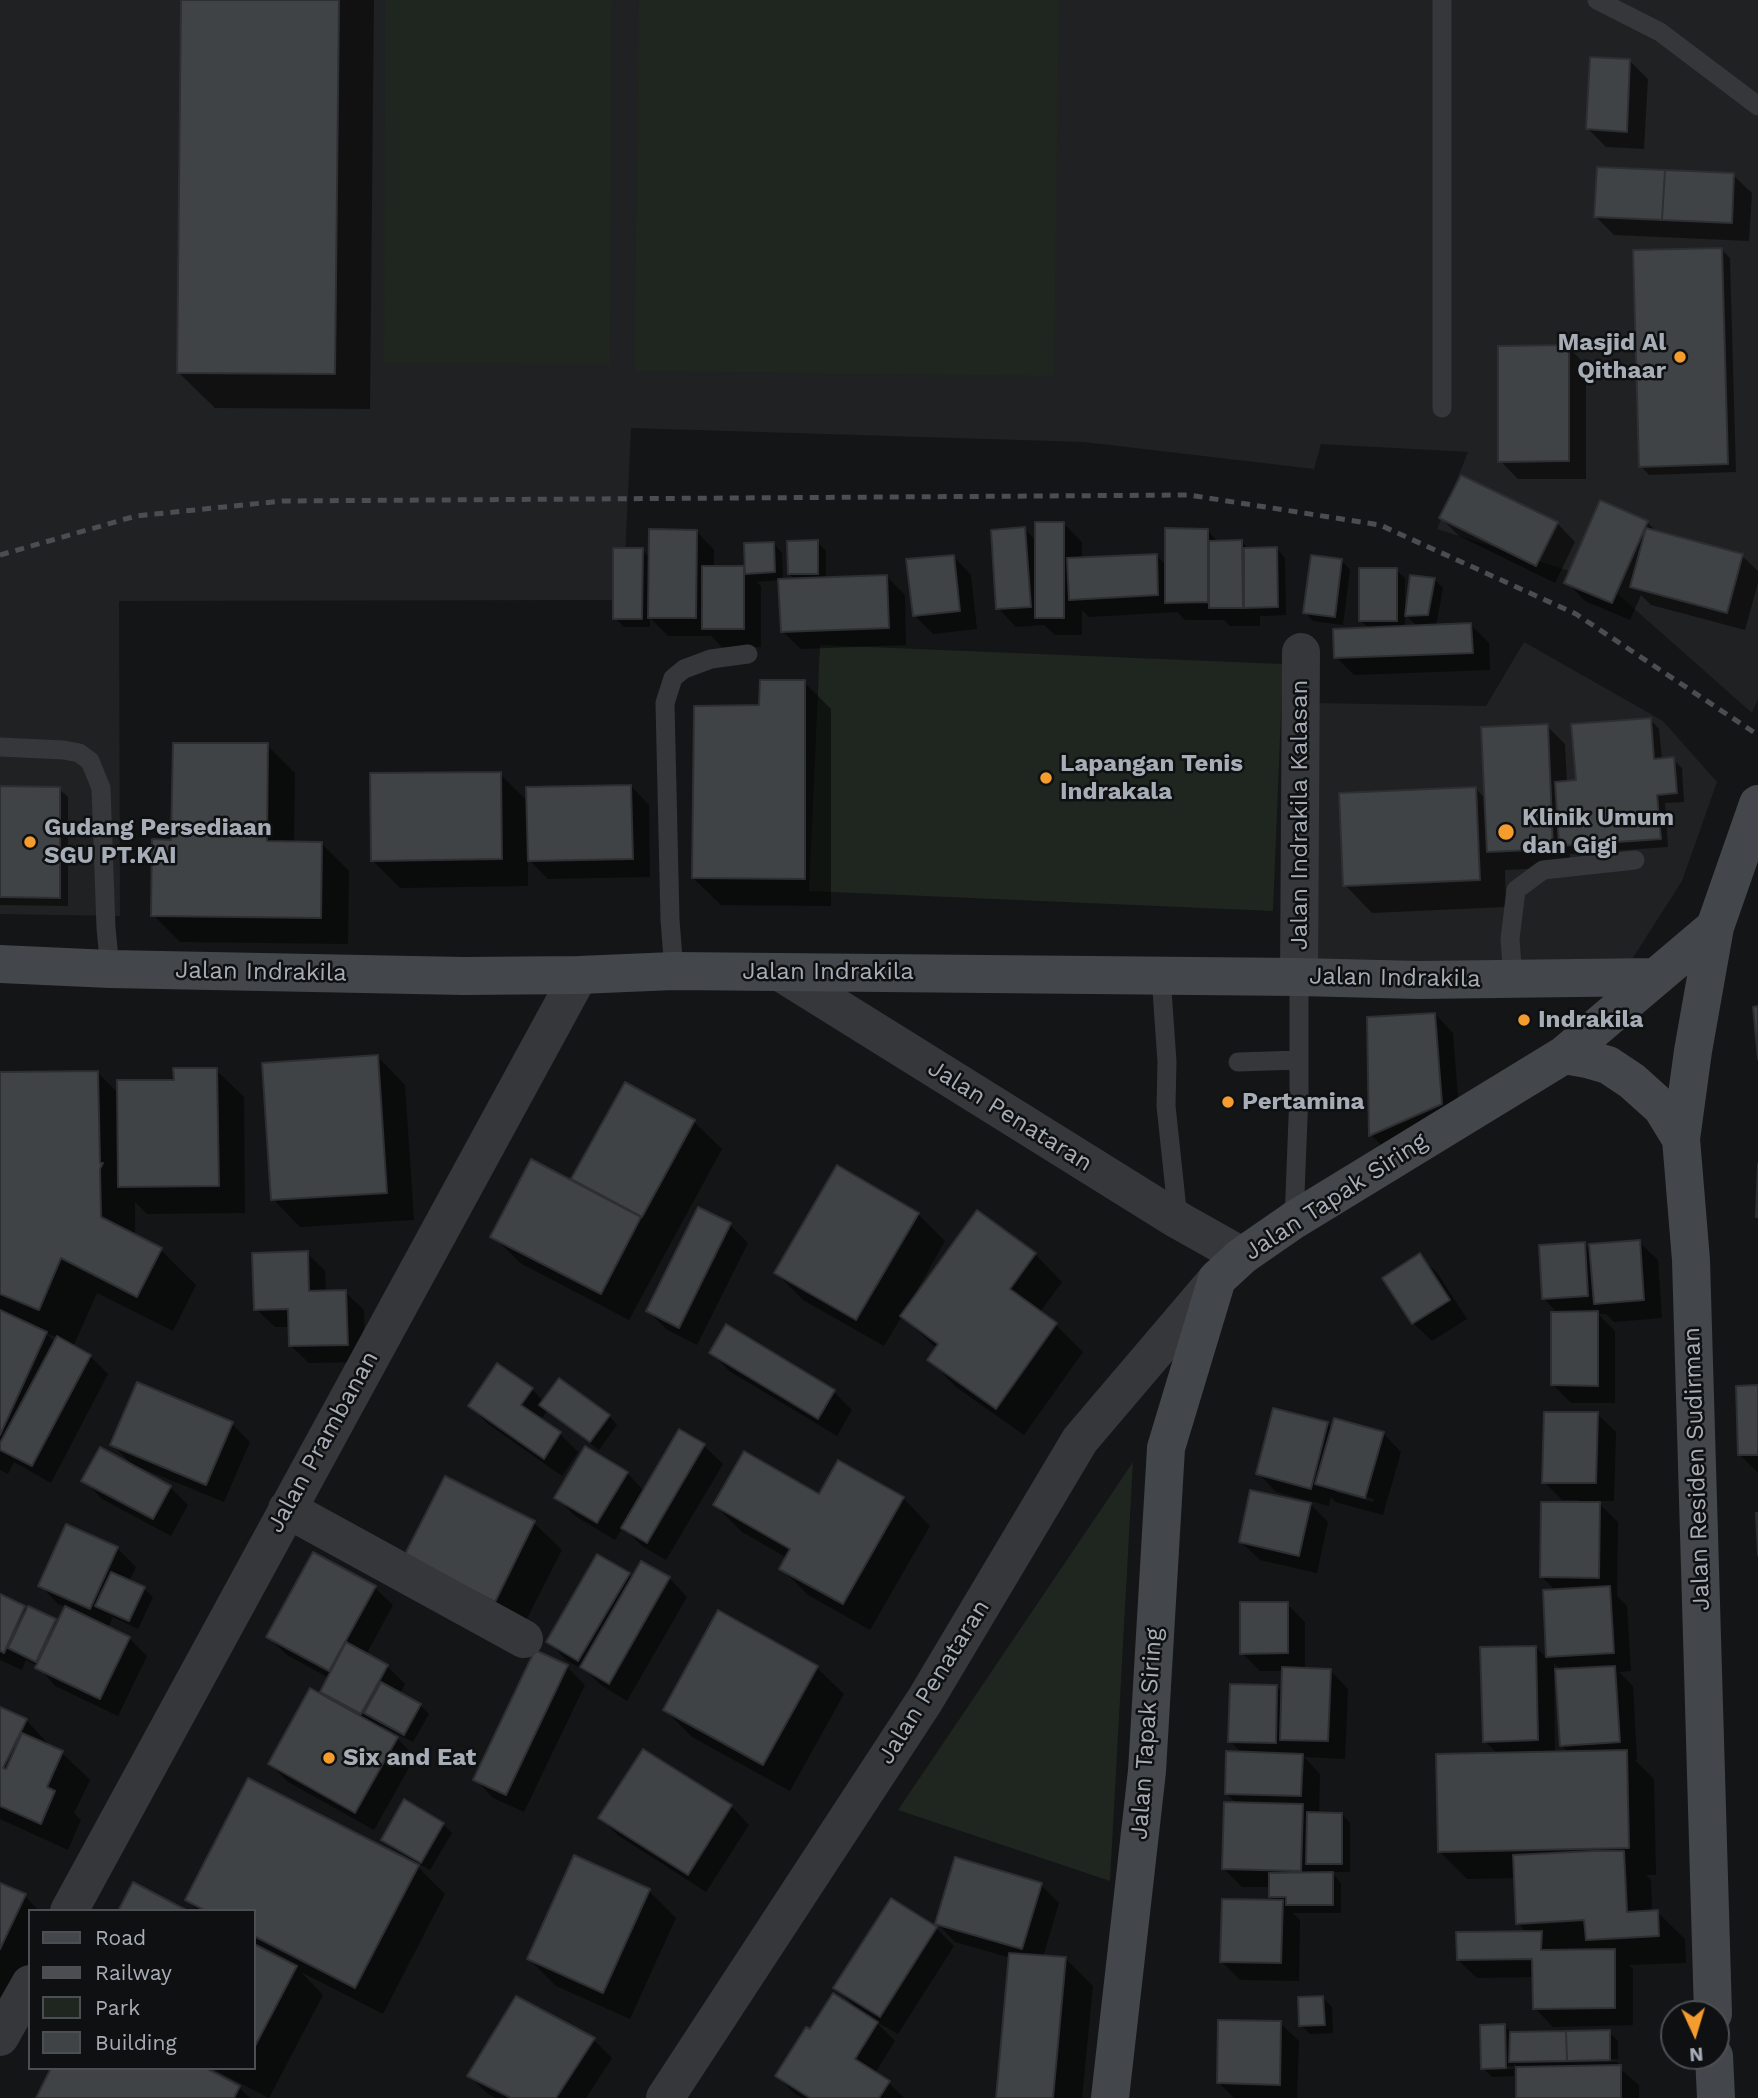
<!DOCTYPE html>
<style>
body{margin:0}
#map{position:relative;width:1758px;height:2098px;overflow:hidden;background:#141516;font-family:"Work Sans",sans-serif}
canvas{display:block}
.legend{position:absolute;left:28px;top:1909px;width:228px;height:161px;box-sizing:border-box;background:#0f1011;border:2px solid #4b4f53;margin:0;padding:9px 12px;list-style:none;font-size:21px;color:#a6adb7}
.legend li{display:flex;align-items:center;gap:14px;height:35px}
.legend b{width:35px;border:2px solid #4b4f53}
.north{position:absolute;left:1660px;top:2000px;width:70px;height:70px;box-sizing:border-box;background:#0f1011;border:2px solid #4b4f53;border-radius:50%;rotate:176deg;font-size:19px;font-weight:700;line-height:28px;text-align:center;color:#a6adb7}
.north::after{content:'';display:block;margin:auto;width:24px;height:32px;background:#f59c2e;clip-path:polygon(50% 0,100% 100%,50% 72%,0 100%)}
</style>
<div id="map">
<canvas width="1758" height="2098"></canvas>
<ul class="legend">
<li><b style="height:9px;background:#43464b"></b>Road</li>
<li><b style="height:9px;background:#4a4d52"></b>Railway</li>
<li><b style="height:19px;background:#1e261f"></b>Park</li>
<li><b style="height:19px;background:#404346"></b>Building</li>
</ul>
<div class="north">N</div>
</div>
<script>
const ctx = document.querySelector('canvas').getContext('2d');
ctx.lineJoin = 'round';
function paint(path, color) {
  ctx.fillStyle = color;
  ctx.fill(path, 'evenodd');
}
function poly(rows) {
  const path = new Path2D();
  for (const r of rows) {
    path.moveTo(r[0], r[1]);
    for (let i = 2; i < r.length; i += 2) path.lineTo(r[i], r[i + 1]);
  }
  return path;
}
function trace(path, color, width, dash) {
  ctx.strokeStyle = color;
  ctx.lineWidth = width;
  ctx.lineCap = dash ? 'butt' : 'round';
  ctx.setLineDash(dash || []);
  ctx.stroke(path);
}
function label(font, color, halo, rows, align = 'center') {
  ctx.font = font + ' "Work Sans",sans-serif';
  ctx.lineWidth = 5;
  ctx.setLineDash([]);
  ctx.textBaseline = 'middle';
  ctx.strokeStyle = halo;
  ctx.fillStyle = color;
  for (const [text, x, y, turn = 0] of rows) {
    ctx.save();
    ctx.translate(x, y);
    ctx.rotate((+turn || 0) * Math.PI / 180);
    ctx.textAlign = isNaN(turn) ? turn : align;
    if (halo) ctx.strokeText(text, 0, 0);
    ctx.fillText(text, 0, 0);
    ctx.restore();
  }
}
paint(poly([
 [0,0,1758,0,1758,699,1752,713,1604,582,1437,529,1468,452,1321,444,1314,469,1084,442,631,428,623,600,119,601,120,916,0,914],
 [1524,642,1663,721,1717,782,1682,881,1629,964,1310,964,1315,703,1486,706]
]), '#202123');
paint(poly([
 [385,0,612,0,610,364,384,363],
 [639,0,1059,0,1054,376,634,371],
 [820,645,1283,664,1273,911,809,891],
 [1133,1462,1110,1881,898,1810]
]), '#1e261f');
paint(poly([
 [183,0,374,0,370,409,215,408,179,373],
 [1630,61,1648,79,1644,149,1606,147,1588,129],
 [1733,175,1752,193,1749,241,1614,235,1596,217],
 [1721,249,1730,258,1736,472,1649,475,1641,466],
 [1568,347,1586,365,1586,479,1518,479,1500,461],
 [1441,518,1557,523,1575,542,1555,583,1459,536],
 [1647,522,1658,533,1742,556,1758,571,1758,583,1745,630,1651,605,1641,595,1630,620,1585,601,1567,582],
 [1063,523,1082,542,1082,559,1156,555,1167,566,1207,530,1219,543,1242,542,1249,550,1277,549,1285,558,1286,615,1260,616,1260,626,1230,626,1224,620,1185,620,1177,612,1089,617,1082,610,1082,635,1055,635,1044,625,1016,627,998,608,1025,529,1036,541],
 [696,531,714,550,714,567,743,567,747,571,774,544,782,553,783,581,796,580,789,574,817,542,826,551,826,579,887,577,905,595,906,645,801,649,782,631,780,580,757,582,761,586,761,647,722,647,711,636,668,636,650,618,650,627,624,627,615,618,642,550,650,558],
 [953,556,971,575,977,629,933,634,915,616],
 [1342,561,1350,570,1343,625,1313,621,1305,612],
 [1396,570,1405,578,1405,609,1407,609,1434,579,1443,588,1436,626,1471,625,1489,643,1490,670,1354,675,1336,657,1370,629,1361,621],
 [1405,614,1418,627,1405,628],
 [804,682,831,709,831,906,721,905,693,878,761,707],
 [1651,720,1659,729,1662,760,1673,759,1682,768,1684,802,1665,803,1668,847,1570,854,1570,867,1505,870,1506,907,1372,913,1345,885,1476,789,1486,799,1547,726,1565,744,1567,783,1578,782],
 [267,745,295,773,294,843,321,843,349,871,348,944,180,942,153,915,173,841],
 [500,774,528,802,631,786,649,805,650,877,548,879,528,859,528,886,400,888,372,860],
 [0,788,59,789,68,797,68,906,0,905],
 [1435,1014,1453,1033,1460,1122,1389,1153,1371,1135,1369,1018],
 [378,1057,405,1085,414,1220,300,1227,273,1199],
 [216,1070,244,1097,245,1213,147,1214,135,1202,135,1237,161,1250,196,1285,173,1331,97,1293,73,1347,90,1356,108,1374,51,1483,14,1462,8,1474,0,1470,0,1074,98,1073,119,1094,175,1082],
 [46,1333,58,1338,55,1342],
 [626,1085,694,1122,722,1149,629,1320,520,1263,493,1236,571,1183],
 [699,1210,730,1225,748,1243,697,1345,666,1329,648,1311],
 [977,1212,1035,1254,1062,1282,1040,1312,1056,1325,1083,1352,1024,1435,956,1387,929,1359,937,1349,902,1316,884,1346,803,1300,776,1273,918,1214,945,1241,912,1299,914,1300],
 [1639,1242,1658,1260,1662,1318,1614,1322,1606,1314,1598,1314,1615,1331,1615,1403,1571,1403,1553,1385,1558,1313,1543,1298,1584,1244,1591,1251],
 [307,1253,325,1271,326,1293,345,1292,364,1310,365,1362,309,1363,290,1345,290,1327,275,1327,256,1309],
 [1420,1256,1438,1274,1467,1319,1432,1341,1413,1323,1385,1278],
 [726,1327,834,1392,852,1410,837,1436,729,1371,711,1352],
 [1758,1387,1758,1473,1739,1454],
 [532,1389,544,1402,609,1416,617,1425,599,1450,547,1411,540,1421,560,1434,578,1452,562,1476,488,1424,470,1406],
 [1597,1414,1616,1432,1614,1501,1596,1501,1618,1522,1617,1596,1627,1606,1631,1671,1619,1672,1633,1686,1637,1760,1635,1760,1654,1779,1656,1875,1646,1875,1651,1880,1652,1912,1657,1912,1685,1939,1686,1963,1629,1965,1633,1969,1633,2025,1553,2027,1535,2008,1534,1977,1477,1978,1458,1960,1527,1933,1518,1923,1516,1878,1467,1879,1440,1852,1499,1755,1485,1741,1536,1647,1548,1660,1545,1591,1556,1591,1541,1576,1579,1500,1562,1500,1544,1482],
 [1554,1663,1562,1671,1554,1671],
 [1554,1678,1557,1678,1561,1745,1569,1753,1555,1753],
 [232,1424,250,1442,224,1502,131,1464,112,1444],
 [1327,1424,1333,1429,1383,1433,1401,1452,1383,1515,1335,1502,1331,1497,1329,1506,1276,1492,1258,1473],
 [1336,1488,1374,1499,1373,1502,1336,1492],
 [680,1432,704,1446,723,1464,666,1560,642,1546,623,1527,615,1540,575,1516,557,1498,627,1473,645,1492],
 [445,1478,534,1523,562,1550,522,1628,406,1555],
 [84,1480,170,1487,188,1505,171,1536,102,1499],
 [819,1497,903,1498,930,1526,870,1630,808,1595,781,1568,787,1558,742,1532,715,1505],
 [1310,1504,1328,1522,1317,1573,1260,1560,1241,1542],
 [67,1526,117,1548,136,1567,129,1582,144,1589,153,1597,138,1629,113,1617,108,1628,129,1638,147,1656,118,1716,55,1686,38,1666,26,1660,22,1670,0,1660,0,1596,58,1624,66,1607,58,1604,40,1585],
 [598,1556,633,1578,669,1578,687,1597,627,1701,601,1685,587,1672,566,1660,548,1641],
 [374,1587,393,1605,366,1655,387,1666,405,1684,400,1694,420,1705,429,1714,413,1742,382,1726,381,1729,397,1738,415,1757,374,1830,288,1782,270,1764,320,1696,329,1678,287,1655,268,1637],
 [1287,1604,1305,1622,1305,1670,1330,1670,1348,1689,1345,1759,1304,1757,1320,1774,1319,1814,1342,1814,1350,1823,1350,1872,1331,1872,1341,1883,1341,1913,1293,1913,1300,1920,1299,1981,1240,1980,1222,1962,1276,1902,1271,1897,1271,1887,1242,1887,1223,1868,1237,1804,1226,1793,1242,1753,1230,1741,1277,1687,1283,1693,1284,1671,1260,1671,1242,1653],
 [567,1667,585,1685,524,1812,493,1798,475,1779],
 [816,1667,844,1694,790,1791,692,1737,665,1710],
 [0,1709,26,1720,52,1748,62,1753,90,1780,74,1813,81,1820,68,1850,0,1819],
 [405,1802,443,1824,452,1833,430,1870,392,1848,383,1840],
 [731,1806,749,1825,706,1892,619,1836,600,1818],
 [417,1866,445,1894,383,2014,301,1972,323,1995,269,2098,211,2068,254,2068,254,1911,198,1911,187,1900],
 [0,1885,25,1896,39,1911,30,1911,30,1970,0,2003],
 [1041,1885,1059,1903,1043,1957,1066,1959,1093,1986,1082,2098,997,2098,1011,1958,955,1942,937,1923],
 [649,1891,676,1918,630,2019,556,1986,529,1959],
 [936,1928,954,1946,898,2034,875,2021,895,2041,875,2073,889,2083,904,2098,802,2098,795,2094,777,2076,810,2032,854,2006,836,1988],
 [516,1998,594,2040,612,2058,586,2098,496,2098,488,2094,469,2076],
 [1323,1998,1332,2007,1333,2033,1310,2034,1301,2025],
 [1280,2023,1299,2041,1297,2098,1234,2098,1219,2083],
 [1504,2025,1512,2034,1609,2032,1618,2041,1618,2059,1517,2060,1517,2063,1618,2062,1618,2067,1639,2085,1639,2098,1518,2098,1517,2067,1514,2063,1514,2066,1489,2067,1489,2070,1514,2069,1514,2076,1492,2077,1483,2068],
 [239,2088,250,2098,38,2098]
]), '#0007');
const building = poly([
 [181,0,339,0,335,374,177,373,181,0],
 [1590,57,1630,59,1627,132,1586,129,1590,57],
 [1597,167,1665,170,1662,220,1594,217,1597,167],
 [1665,170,1734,173,1732,223,1662,220,1665,170],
 [1722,248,1728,464,1639,467,1633,250,1722,248],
 [1569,345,1569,461,1498,462,1498,346,1569,345],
 [1461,475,1558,522,1536,566,1439,518,1461,475],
 [1600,500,1648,521,1612,603,1564,583,1600,500],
 [1035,522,1064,522,1064,618,1035,618,1035,522],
 [1025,527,1031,607,996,609,991,530,1025,527],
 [1165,528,1208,529,1208,602,1165,603,1165,528],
 [1646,528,1743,554,1727,613,1630,587,1646,528],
 [649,529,697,530,696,618,648,618,649,529],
 [818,540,818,574,788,574,787,541,818,540],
 [1242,540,1243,608,1209,608,1209,541,1242,540],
 [774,542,775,572,745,574,744,543,774,542],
 [1277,547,1278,607,1244,608,1244,548,1277,547],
 [613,548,643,548,642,619,613,619,613,548],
 [1157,554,1158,595,1069,600,1067,558,1157,554],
 [954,555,960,611,913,616,906,559,954,555],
 [1311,555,1342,559,1335,617,1303,613,1311,555],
 [702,566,744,566,744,629,702,629,702,566],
 [1359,568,1397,568,1397,621,1359,621,1359,568],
 [887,575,889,628,781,632,778,579,887,575],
 [1410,575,1435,578,1428,615,1405,616,1410,575],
 [1471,623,1473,653,1334,658,1333,629,1471,623],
 [760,680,805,680,805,879,692,878,694,706,759,705,760,680],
 [1651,718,1654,759,1674,757,1677,793,1657,795,1661,839,1559,846,1555,782,1576,780,1571,724,1651,718],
 [1548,724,1553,849,1487,852,1481,727,1548,724],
 [173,743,268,743,267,841,322,842,321,918,151,916,152,839,171,840,173,743],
 [501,772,502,859,371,861,370,773,501,772],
 [631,785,633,859,528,861,526,787,631,785],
 [0,786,60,787,60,898,0,897,0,786],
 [1476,787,1480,880,1343,886,1339,793,1476,787],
 [1758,1006,1758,1059,1753,1007,1758,1006],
 [1435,1013,1442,1104,1369,1136,1367,1017,1435,1013],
 [378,1055,387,1193,271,1200,262,1063,378,1055],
 [173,1068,217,1068,219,1186,118,1187,117,1080,174,1080,173,1068],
 [98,1071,100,1163,103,1163,100,1169,101,1217,162,1248,137,1297,61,1258,39,1310,0,1294,0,1072,98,1071],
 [625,1082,695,1120,642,1217,571,1179,625,1082],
 [531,1159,641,1217,601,1294,490,1237,531,1159],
 [1758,1164,1758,1217,1756,1217,1758,1164],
 [837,1165,919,1213,856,1320,774,1273,837,1165],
 [698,1207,731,1223,679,1328,646,1311,698,1207],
 [977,1210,1036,1253,1010,1289,1057,1323,996,1409,927,1360,938,1344,900,1316,977,1210],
 [1640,1240,1644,1300,1594,1304,1589,1244,1640,1240],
 [1585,1242,1588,1296,1542,1299,1539,1245,1585,1242],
 [308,1251,309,1291,346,1290,348,1345,289,1346,288,1309,254,1310,252,1253,308,1251],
 [1420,1253,1450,1300,1412,1324,1382,1278,1420,1253],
 [0,1310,47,1332,0,1435,0,1310],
 [1598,1311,1598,1386,1551,1385,1551,1312,1598,1311],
 [726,1324,835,1390,818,1419,709,1353,726,1324],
 [57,1336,91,1355,32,1466,0,1450,0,1443,57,1336],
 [497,1363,533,1388,521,1405,561,1432,544,1459,468,1406,497,1363],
 [559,1378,610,1415,590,1442,539,1405,559,1378],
 [137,1382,233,1422,206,1485,110,1445,137,1382],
 [1758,1385,1758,1455,1738,1455,1736,1386,1758,1385],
 [1273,1408,1328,1422,1311,1489,1256,1474,1273,1408],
 [1544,1412,1598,1412,1596,1483,1542,1483,1544,1412],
 [1334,1418,1384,1432,1365,1498,1315,1484,1334,1418],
 [679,1429,705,1444,647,1543,621,1528,679,1429],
 [585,1446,628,1472,597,1523,554,1498,585,1446],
 [100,1447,171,1486,153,1519,81,1481,100,1447],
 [744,1451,819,1494,838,1460,904,1497,843,1604,779,1569,790,1549,713,1505,744,1451],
 [445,1476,535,1521,495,1602,404,1556,445,1476],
 [1250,1490,1311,1503,1299,1556,1239,1542,1250,1490],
 [1541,1502,1600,1502,1599,1578,1540,1577,1541,1502],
 [1756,1513,1758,1513,1758,1555,1756,1513],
 [66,1524,118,1547,90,1609,38,1586,66,1524],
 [313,1552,376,1586,329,1671,266,1637,313,1552],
 [597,1554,630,1573,578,1661,546,1642,597,1554],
 [641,1561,670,1577,609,1684,580,1667,641,1561],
 [111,1572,145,1587,129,1621,95,1606,111,1572],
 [1610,1586,1614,1653,1546,1657,1543,1590,1610,1586],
 [0,1594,25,1606,4,1653,0,1651,0,1594],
 [1240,1602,1288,1602,1288,1653,1240,1654,1240,1602],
 [28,1606,56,1619,36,1662,8,1648,28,1606],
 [65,1606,130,1637,100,1699,35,1668,65,1606],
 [718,1610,818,1666,763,1765,663,1710,718,1610],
 [346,1642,388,1665,361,1714,320,1692,346,1642],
 [1536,1646,1538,1740,1483,1742,1480,1647,1536,1646],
 [535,1650,568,1665,506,1795,473,1780,535,1650],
 [1615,1666,1620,1742,1560,1746,1555,1669,1615,1666],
 [1282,1667,1331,1669,1328,1741,1280,1740,1282,1667],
 [381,1682,421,1704,404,1735,364,1713,381,1682],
 [1230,1684,1277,1685,1276,1743,1228,1742,1230,1684],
 [310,1688,398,1737,355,1813,268,1764,310,1688],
 [0,1707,27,1719,3,1768,6,1769,22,1733,63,1751,47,1787,55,1791,41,1824,0,1806,0,1707],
 [643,1749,732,1805,688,1875,598,1818,643,1749],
 [1627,1750,1629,1848,1438,1852,1436,1754,1627,1750],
 [1226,1751,1303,1754,1301,1796,1225,1794,1226,1751],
 [248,1778,419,1865,355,1988,254,1936,254,1911,206,1911,185,1900,248,1778],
 [404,1799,444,1823,421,1863,381,1840,404,1799],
 [1224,1802,1303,1804,1301,1871,1222,1869,1224,1802],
 [1307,1812,1342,1813,1342,1864,1306,1864,1307,1812],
 [1593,1851,1624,1851,1627,1912,1658,1910,1659,1936,1586,1940,1584,1920,1516,1924,1513,1855,1593,1851],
 [574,1855,650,1889,603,1993,527,1959,574,1855],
 [955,1857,1042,1883,1022,1949,935,1924,955,1857],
 [1333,1872,1333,1905,1286,1905,1286,1897,1269,1897,1269,1873,1333,1872],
 [133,1882,188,1911,118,1911,133,1882],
 [0,1883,26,1894,0,1949,0,1883],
 [891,1898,937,1927,880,2017,833,1988,891,1898],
 [1222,1899,1283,1900,1281,1963,1220,1962,1222,1899],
 [1542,1931,1541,1950,1615,1949,1615,2008,1533,2009,1532,1959,1457,1960,1456,1932,1542,1931],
 [254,1944,297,1966,254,2048,254,1944],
 [1009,1953,1066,1957,1053,2098,996,2098,1009,1953],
 [833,1993,878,2022,855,2059,890,2081,879,2098,810,2098,775,2076,806,2027,810,2029,833,1993],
 [516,1996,595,2038,556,2098,511,2098,467,2076,516,1996],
 [1323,1996,1325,2025,1299,2026,1298,1997,1323,1996],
 [1218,2020,1281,2021,1280,2085,1217,2083,1218,2020],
 [1505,2024,1506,2068,1481,2069,1480,2025,1505,2024],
 [1610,2030,1610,2060,1567,2061,1566,2031,1610,2030],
 [1566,2031,1567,2061,1509,2062,1510,2032,1566,2031],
 [1621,2065,1621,2098,1516,2098,1516,2067,1621,2065],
 [51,2068,206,2068,240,2086,234,2098,36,2098,51,2068]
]);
paint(building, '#404346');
trace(building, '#2e2f32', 2);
trace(poly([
 [1597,0,1660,32,1758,106],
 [1442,408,1442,0],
 [0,747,64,750,79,753,90,761,101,788,106,928,110,969],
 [674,971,670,920,665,703,673,678,684,669,711,659,748,654],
 [1161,976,1167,1062,1166,1106,1178,1219],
 [1513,979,1510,939,1516,890,1543,870,1635,860],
 [1238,1062,1299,1060],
 [1294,1220,1299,1093,1299,977]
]), '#35373b', 19);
trace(poly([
 [780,972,1178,1220,1242,1256],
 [1299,977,1301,652],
 [287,1509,524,1639],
 [69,1911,579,975],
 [0,2037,30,1984],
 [665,2098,925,1700,1080,1440,1217,1279]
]), '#35373b', 38);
trace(poly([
 [0,964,110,969,464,976,579,975,674,971,1299,977,1419,980,1656,977],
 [1564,1055,1587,1059,1608,1065,1632,1081,1662,1108,1681,1139],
 [1713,2014,1691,1260,1681,1139,1693,1051,1715,927,1758,804],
 [1714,2056,1716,2098],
 [1110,2098,1147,1771,1166,1448,1217,1279,1242,1256,1294,1220,1564,1055,1715,927]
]), '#43464b', 38);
trace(poly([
 [0,555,136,516,282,501,1189,495,1380,525,1576,614,1758,735]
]), '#4a4d52', 5, [9, 7]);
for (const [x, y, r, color] of [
 [1680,357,7,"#f59c2e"],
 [1046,778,7,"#f59c2e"],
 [1506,832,9,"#f59c2e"],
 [30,842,7,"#f59c2e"],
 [1524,1020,7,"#f59c2e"],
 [1228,1102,7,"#f59c2e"],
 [329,1758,7,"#f59c2e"]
]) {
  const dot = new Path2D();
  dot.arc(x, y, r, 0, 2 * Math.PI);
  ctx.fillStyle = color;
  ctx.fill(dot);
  trace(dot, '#0f1011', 2.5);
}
label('bold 24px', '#a6adb7', '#0f1011', [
 ["Masjid Al",1666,343,"right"],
 ["Qithaar",1666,371,"right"],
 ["Lapangan Tenis",1060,764],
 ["Indrakala",1060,792],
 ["Klinik Umum",1522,818],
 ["dan Gigi",1522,846],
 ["Gudang Persediaan",44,828],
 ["SGU PT.KAI",44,856],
 ["Indrakila",1538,1020],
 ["Pertamina",1242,1102],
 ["Six and Eat",343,1758]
], 'left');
label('24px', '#a6adb7', '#0f1011', [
 ["Jalan Indrakila Kalasan",1300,815,-90],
 ["Jalan Indrakila",261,972,1],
 ["Jalan Indrakila",828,972],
 ["Jalan Indrakila",1395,978,1],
 ["Jalan Penataran",1010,1116,32],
 ["Jalan Tapak Siring",1336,1197,-33],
 ["Jalan Prambanan",323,1442,-61],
 ["Jalan Residen Sudirman",1697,1469,-92],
 ["Jalan Penataran",934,1682,-58],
 ["Jalan Tapak Siring",1147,1734,-86]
]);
</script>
